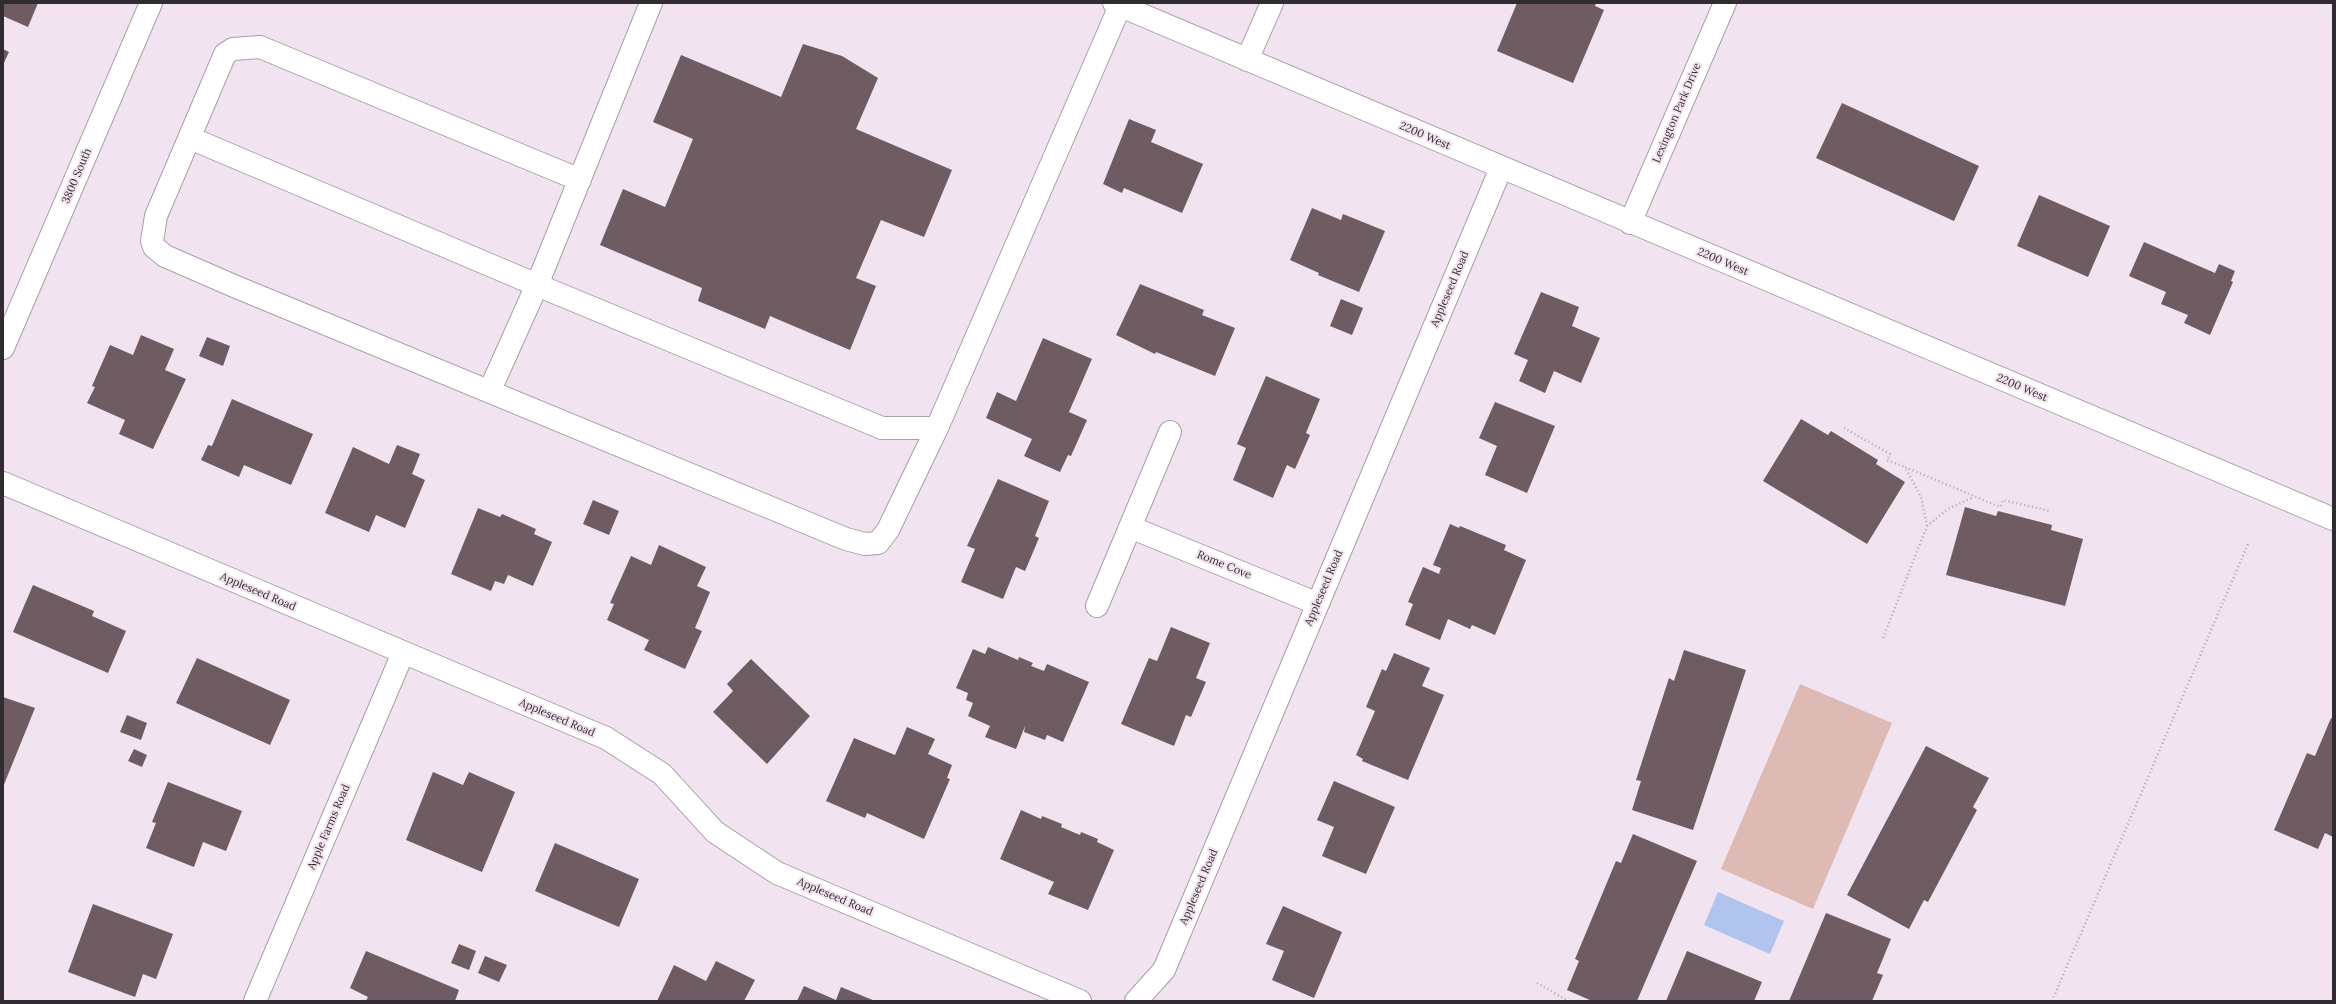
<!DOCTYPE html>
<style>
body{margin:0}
#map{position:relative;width:2336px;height:1004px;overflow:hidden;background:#f2e3f1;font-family:Lora,serif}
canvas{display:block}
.frame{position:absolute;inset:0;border:4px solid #312c31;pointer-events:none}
</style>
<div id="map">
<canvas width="2336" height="1004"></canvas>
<div class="frame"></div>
</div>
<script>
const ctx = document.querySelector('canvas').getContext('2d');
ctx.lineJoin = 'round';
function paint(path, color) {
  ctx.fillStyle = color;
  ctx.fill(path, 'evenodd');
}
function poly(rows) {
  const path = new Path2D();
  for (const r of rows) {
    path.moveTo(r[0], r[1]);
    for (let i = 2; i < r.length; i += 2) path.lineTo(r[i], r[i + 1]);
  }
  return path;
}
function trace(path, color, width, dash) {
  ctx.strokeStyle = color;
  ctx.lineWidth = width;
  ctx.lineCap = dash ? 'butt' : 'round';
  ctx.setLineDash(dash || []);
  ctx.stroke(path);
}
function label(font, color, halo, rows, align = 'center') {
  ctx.font = font + ' Lora,serif';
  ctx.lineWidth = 4;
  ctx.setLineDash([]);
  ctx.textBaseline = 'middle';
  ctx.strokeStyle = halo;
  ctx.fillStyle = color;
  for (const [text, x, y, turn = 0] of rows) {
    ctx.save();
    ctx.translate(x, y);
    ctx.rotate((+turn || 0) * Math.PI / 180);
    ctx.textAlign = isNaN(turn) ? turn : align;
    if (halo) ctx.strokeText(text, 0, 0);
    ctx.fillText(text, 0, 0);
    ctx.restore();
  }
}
paint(poly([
 [1800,684,1892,723,1813,909,1721,869]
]), '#ddbab4');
paint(poly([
 [1718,892,1784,921,1770,954,1704,925]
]), '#b0c4ed');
paint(poly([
 [3,3,38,3,28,27,3,16],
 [1517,3,1596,3,1595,6,1604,10,1573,83,1497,51],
 [803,44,842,56,878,78,856,129,952,170,924,237,881,220,856,278,876,286,850,350,770,316,765,329,698,301,702,288,600,245,623,189,665,207,693,139,653,122,681,55,781,97],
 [3,49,9,52,3,65],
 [1842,103,1979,166,1954,221,1816,158],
 [1129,119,1156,130,1151,142,1203,164,1182,213,1124,188,1122,193,1103,184],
 [2039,195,2110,226,2088,277,2017,246],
 [1312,208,1341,220,1343,214,1385,231,1359,292,1318,275,1319,273,1290,260],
 [2144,242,2215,273,2219,264,2235,271,2231,281,2233,282,2210,335,2184,323,2188,315,2161,304,2166,292,2129,276],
 [1140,284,1204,310,1202,315,1235,328,1215,376,1156,352,1155,354,1116,335],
 [1541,292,1579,307,1572,326,1600,338,1581,383,1554,371,1545,393,1519,381,1528,360,1514,354],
 [1341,299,1363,308,1352,335,1330,326],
 [141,335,174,349,165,370,186,379,153,449,119,434,125,420,87,403,95,387,92,386,110,345,133,355],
 [207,337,230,346,223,366,199,356],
 [1043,338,1092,359,1069,412,1087,420,1071,456,1068,455,1060,472,1024,456,1032,439,986,418,997,392,1016,401],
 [1266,376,1320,399,1306,433,1310,435,1295,469,1287,465,1273,498,1233,480,1246,448,1237,444],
 [232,399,313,434,291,485,244,465,239,477,201,460,208,445,212,446],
 [1495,402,1555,426,1527,493,1485,475,1497,446,1479,438],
 [1801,419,1828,435,1831,431,1878,460,1876,464,1905,482,1867,544,1763,481],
 [397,445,420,454,412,474,425,480,405,528,376,515,369,532,325,513,353,447,389,464],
 [998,479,1049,501,1035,536,1039,538,1025,571,1016,567,1003,599,961,582,975,549,967,546],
 [593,500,619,511,609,535,583,524],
 [1965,507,1996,516,1998,511,2052,525,2051,530,2083,539,2065,606,1946,575],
 [478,508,500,517,502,514,536,529,534,534,552,542,533,586,508,575,504,584,495,581,491,591,451,574],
 [1450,524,1459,528,1460,526,1506,545,1504,550,1526,560,1495,635,1472,625,1470,629,1448,619,1440,640,1405,625,1413,604,1408,602,1423,567,1439,574,1441,568,1433,565],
 [659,545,706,567,697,586,710,592,695,628,702,631,685,669,644,650,649,640,607,620,614,604,610,603,631,556,651,565],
 [33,585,94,611,92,616,126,631,108,673,13,632],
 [1171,627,1210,643,1196,678,1206,682,1191,717,1186,715,1174,746,1121,724,1149,658,1157,661],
 [988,647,1018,660,1019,657,1033,663,1031,666,1044,671,1047,664,1089,682,1063,742,1047,735,1045,740,1024,732,1025,726,1016,749,985,737,990,726,968,716,973,703,966,700,968,693,956,688,973,649,985,654],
 [1684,650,1746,670,1693,830,1632,810,1641,781,1636,780,1669,678,1674,681],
 [1394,653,1430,668,1422,686,1444,695,1408,780,1362,761,1363,759,1356,755,1375,711,1366,707,1382,669,1386,671],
 [197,658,290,700,270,745,176,703],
 [751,659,810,716,767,764,713,712,733,691,727,684],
 [3,697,35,708,3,787],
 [127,715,147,723,141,740,120,732],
 [2331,718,2333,719,2333,837,2325,833,2318,849,2274,830,2307,753,2315,756],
 [907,727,935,739,928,754,952,765,947,778,950,779,924,839,867,813,865,818,826,801,854,738,895,755],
 [1926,746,1989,778,1973,807,1977,810,1928,902,1924,900,1909,929,1847,895],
 [134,749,147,755,142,767,128,761],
 [433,772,463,785,469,772,515,792,482,872,406,840],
 [1334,781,1395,807,1366,874,1322,856,1334,827,1317,820],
 [168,782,242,811,226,851,203,842,194,867,146,848,156,823,152,822],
 [1021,810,1041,819,1042,816,1062,824,1061,827,1080,835,1081,832,1098,839,1097,842,1114,850,1088,910,1048,894,1054,882,1000,859],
 [1633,834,1697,861,1637,1001,1592,1001,1567,990,1579,961,1575,959,1616,861,1621,863],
 [555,843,639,879,619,927,535,891],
 [93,904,173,934,156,979,143,974,135,997,68,972],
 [1283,906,1342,932,1314,998,1272,980,1284,951,1266,944],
 [1826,913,1891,939,1877,973,1883,975,1872,1001,1789,1001],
 [459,944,476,951,469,970,451,963],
 [366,951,459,990,455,1001,366,1001,368,997,350,988],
 [1687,951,1762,982,1754,1001,1666,1001],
 [485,956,507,965,499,982,478,973],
 [716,961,755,980,744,1001,657,1001,674,965,706,981],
 [804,986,836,1000,841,987,875,1001,797,1001]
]), '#6e5c62');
const minor = poly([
 [651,3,537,285,882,428,937,428,1120,6],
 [1114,3,2333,519],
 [1247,60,1272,3],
 [190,138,537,285,490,390],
 [580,180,260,47,233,49,225,54,156,216,152,241,154,247,165,256,234,286,846,539,865,544,878,543,888,530,937,428],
 [1630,223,1725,3],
 [3,348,151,3],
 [3,483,606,738,662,774,715,832,777,873,1080,1001],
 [1130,527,1318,604],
 [1097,606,1170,432],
 [255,1001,403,653],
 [1136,1001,1164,970,1501,168]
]);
trace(minor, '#aa9daa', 24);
trace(poly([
 [1844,428,1890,454,1887,460,1905,467],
 [1927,526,1921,497,1905,467,2000,507,2003,500,2050,511],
 [1883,638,1927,526,1948,509,1974,497],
 [1537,983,1568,1001],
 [2052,1001,2248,544]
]), '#b2a6b1', 2.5, [1, 3]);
trace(minor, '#fff', 22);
label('11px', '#312c31', '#f2e3f1', [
 ["Lexington Park Drive",1677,113,-67],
 ["2200 West",1425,136,23],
 ["3800 South",77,176,-67],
 ["2200 West",1723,262,23],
 ["Appleseed Road",1450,289,-67],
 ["2200 West",2022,388,23],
 ["Rome Cove",1224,565,22],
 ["Appleseed Road",1324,588,-67],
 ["Appleseed Road",258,592,23],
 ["Appleseed Road",557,718,23],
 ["Apple Farms Road",329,827,-67],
 ["Appleseed Road",1199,887,-67],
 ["Appleseed Road",835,897,23]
]);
</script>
